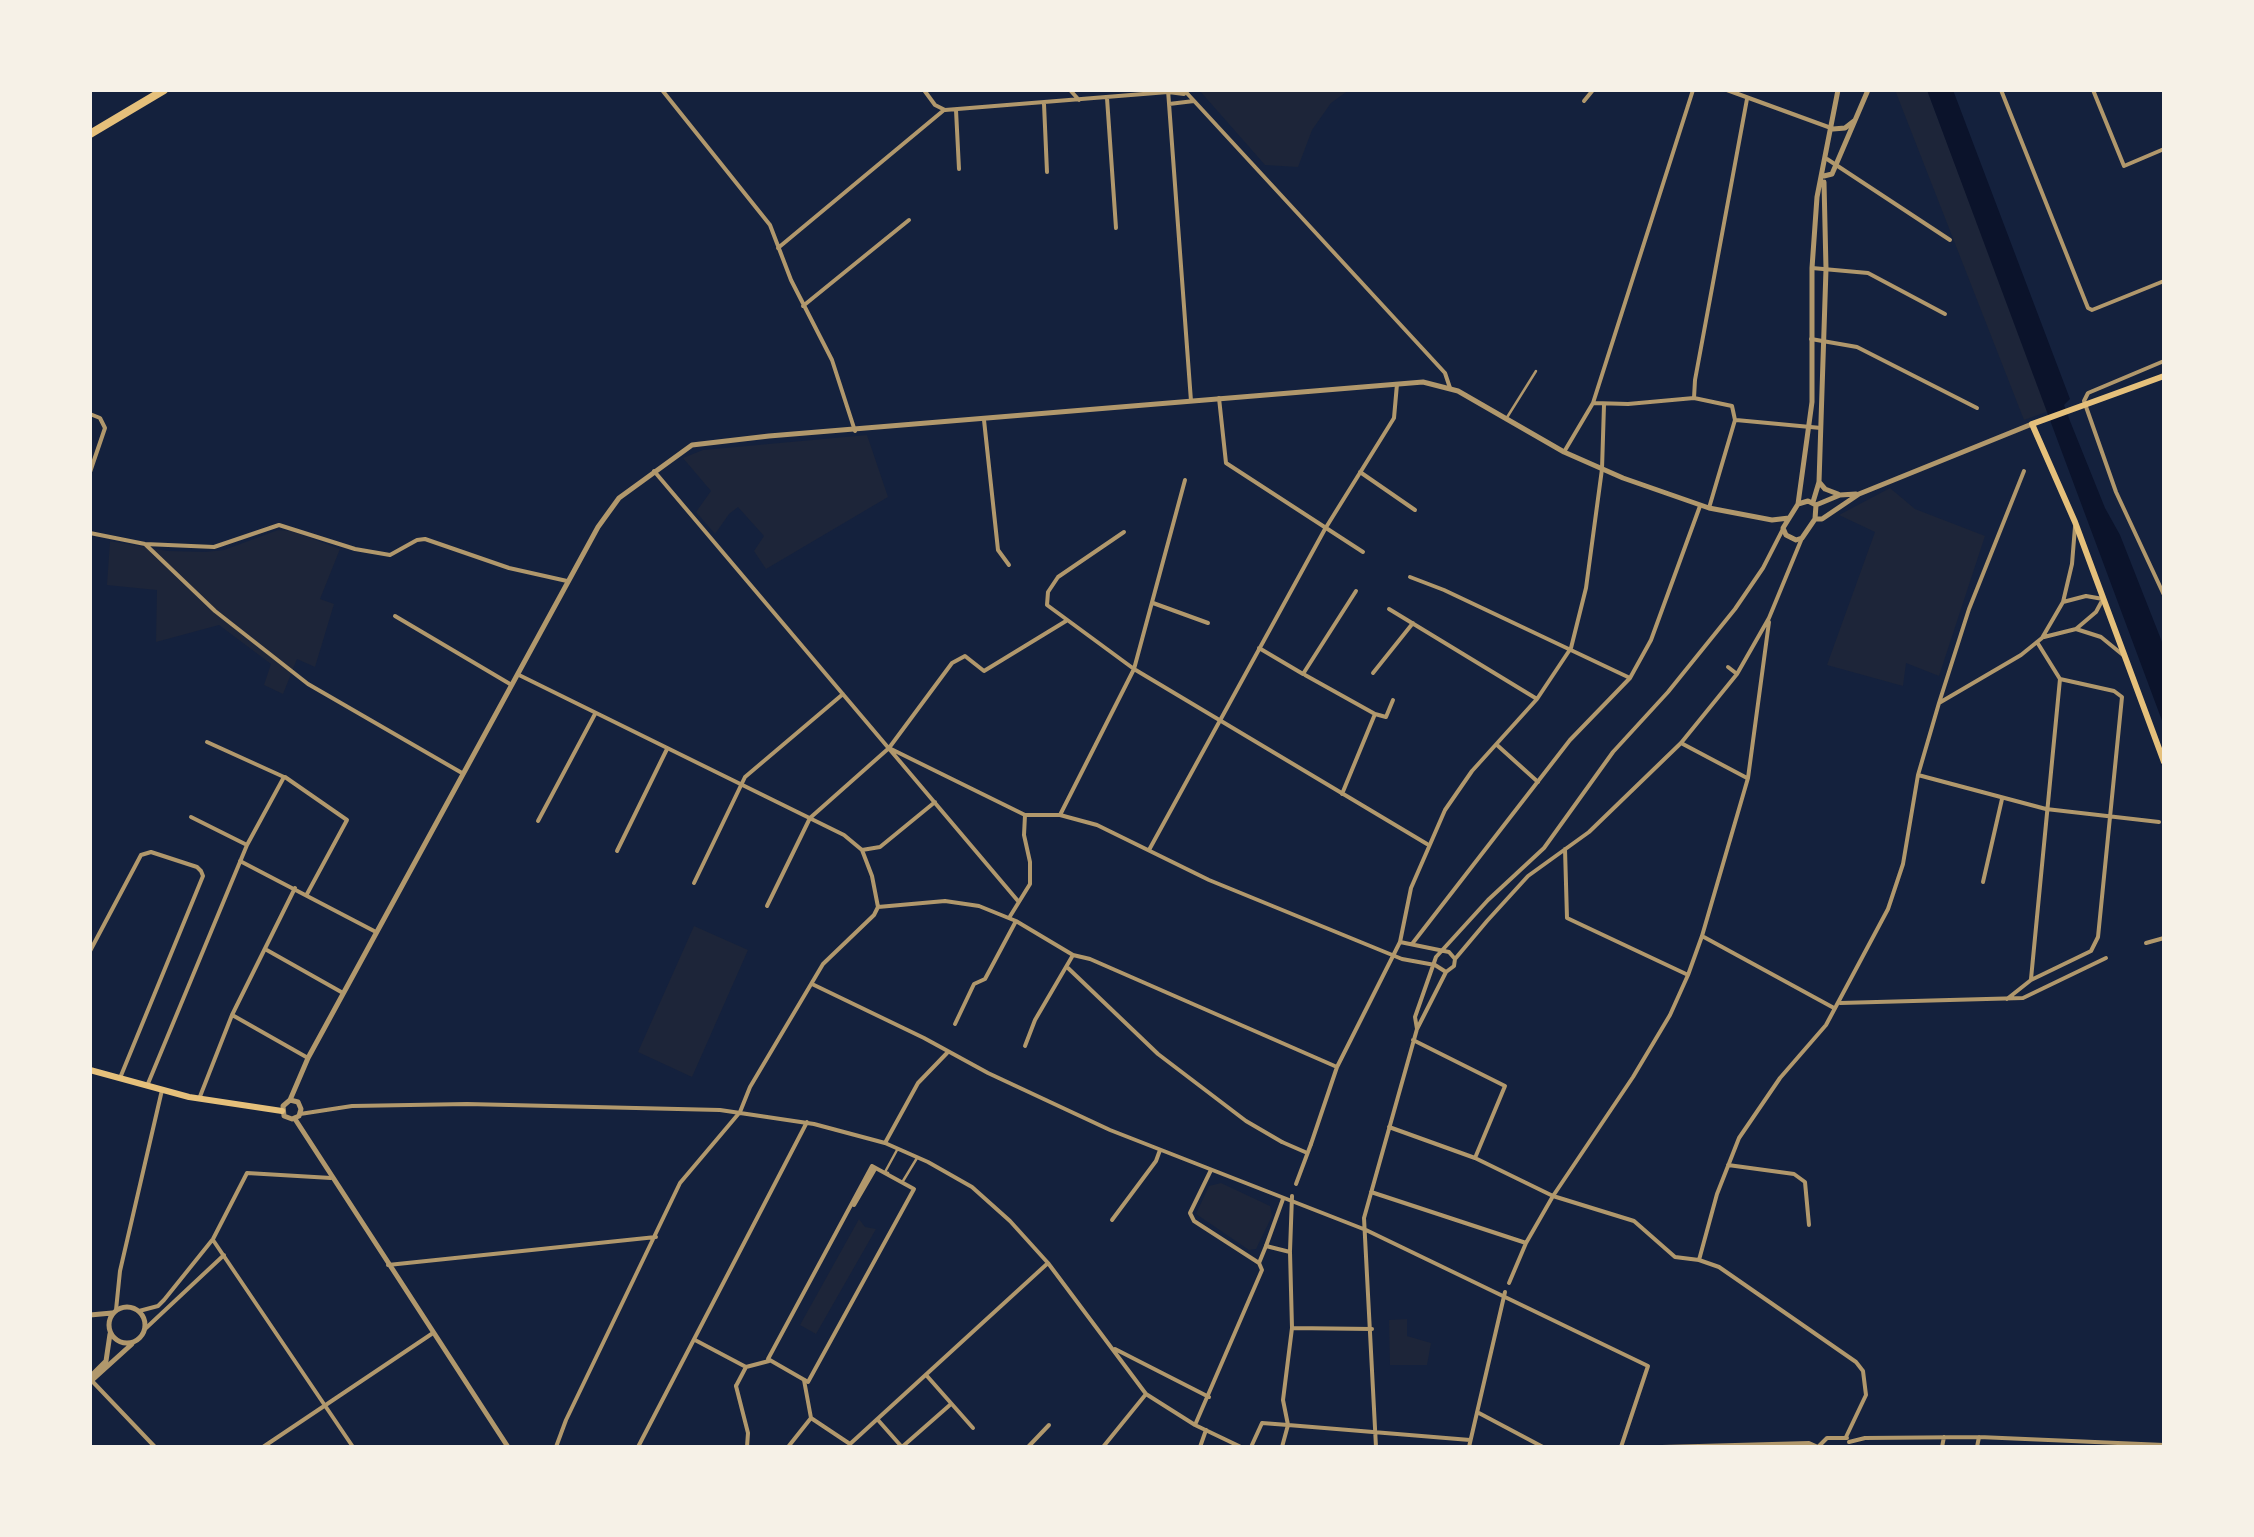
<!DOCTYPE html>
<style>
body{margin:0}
#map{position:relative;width:2254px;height:1537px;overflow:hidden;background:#14213d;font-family:"Sofia Sans Condensed",sans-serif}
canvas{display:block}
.frame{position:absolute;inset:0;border:92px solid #f6f1e7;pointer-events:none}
</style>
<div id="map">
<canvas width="2254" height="1537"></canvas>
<div class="frame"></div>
</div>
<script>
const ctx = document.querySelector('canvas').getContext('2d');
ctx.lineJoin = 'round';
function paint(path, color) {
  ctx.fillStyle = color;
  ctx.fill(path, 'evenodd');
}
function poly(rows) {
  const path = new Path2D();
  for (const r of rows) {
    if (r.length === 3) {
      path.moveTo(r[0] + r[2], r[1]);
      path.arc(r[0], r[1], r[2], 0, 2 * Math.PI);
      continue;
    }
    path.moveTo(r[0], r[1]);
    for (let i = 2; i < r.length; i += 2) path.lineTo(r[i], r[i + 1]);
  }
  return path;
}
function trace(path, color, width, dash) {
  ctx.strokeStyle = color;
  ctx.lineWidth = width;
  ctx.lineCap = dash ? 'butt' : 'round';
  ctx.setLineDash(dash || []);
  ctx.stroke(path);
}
paint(poly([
 [1199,90,1349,90,1331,103,1312,130,1298,167,1265,165],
 [1895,90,1927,90,2049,411,2024,420],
 [867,435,888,497,766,569,754,551,764,536,738,507,729,514,715,534,696,512,711,491,683,458,703,450],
 [1890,488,1915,509,1985,536,1939,676,1906,663,1903,686,1827,665,1875,532,1839,515],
 [278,530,292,531,340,549,320,599,334,604,315,667,297,659,283,694,264,685,271,664,219,625,156,642,157,590,107,585,110,541,168,551,205,552,224,550],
 [694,926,748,950,692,1077,638,1052],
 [1221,1183,1270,1206,1272,1216,1256,1249,1249,1250,1196,1214,1209,1186],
 [859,1219,865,1227,876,1229,816,1334,800,1325],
 [1407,1319,1407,1336,1431,1343,1427,1365,1390,1365,1389,1320]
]), '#1d2539');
paint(poly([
 [1927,90,1953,90,2070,399,2064,405,2070,421,2105,508,2120,535,2164,647,2164,726]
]), '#0b132b');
trace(poly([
 [1506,419,1536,371],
 [888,1173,885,1172,897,1150],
 [903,1181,917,1158]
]), '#b1986c', 2.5);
trace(poly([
 [1497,745,1538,782],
 [2146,943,2164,938],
 [1282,1142,1305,1152],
 [872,1166,914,1189,808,1382,768,1359,872,1166],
 [1296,1184,1311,1144],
 [854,1205,875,1169],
 [1266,1246,1283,1199],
 [1290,1251,1292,1196],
 [736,1386,748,1433,747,1447],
 [1200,1447,1206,1430],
 [1251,1447,1262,1423,1288,1425]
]), '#b1986c', 4);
trace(poly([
 [662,90,770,225,791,280,832,360,855,431],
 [924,90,935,105,945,110,1168,92,1184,94],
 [1070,90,1079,100],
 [1168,90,1191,401],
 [1184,90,1445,373,1450,388],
 [1727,90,1831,128],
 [2001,90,2088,308,2092,310,2164,281],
 [2093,90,2124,166,2164,149],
 [1107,98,1116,228],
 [1584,101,1593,90],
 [1044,104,1047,172],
 [1169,104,1194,101],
 [956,110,959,169],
 [1827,159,1950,240],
 [778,248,944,110],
 [1812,268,1868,273,1945,314],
 [803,306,909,220],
 [1811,339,1857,347,1977,408],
 [2164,361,2088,393,2084,401,2116,492,2164,595],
 [1219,398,1226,463,1363,552],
 [1694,398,1695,380,1747,99],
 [1594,403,1628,404,1694,398,1732,406,1735,420,1709,508],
 [90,414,100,418,105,428,90,472],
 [984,420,998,550,1009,565],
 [1736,420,1821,428],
 [1564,452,1593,403,1693,90],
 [654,471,1018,901],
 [1360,472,1415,510],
 [1124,532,1058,577,1048,592,1047,605,1134,669,1427,844],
 [90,533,145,544,214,547,279,525,355,549,390,555,417,540,425,539,509,568,567,581],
 [145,544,215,611,308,684,462,773],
 [1410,577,1444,590,1630,678],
 [1153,603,1208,623],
 [1389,609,1537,699],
 [395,616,510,684],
 [2076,629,2101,637,2123,655],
 [2044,637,2076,629,2096,612,2103,599,2086,596,2063,602],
 [1259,648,1303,674,1356,591],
 [1728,667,1737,674],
 [1373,673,1413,623],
 [519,675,844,835,862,850,872,876,878,907],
 [1305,675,1375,714],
 [1939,703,1969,609,2024,471],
 [1375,714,1386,717,1393,700],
 [1681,743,1747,778],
 [889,748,1025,815,1060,815,1097,825,1209,880,1402,959,1435,965,1446,972],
 [1918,775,2046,809,2159,822],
 [285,777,347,820,307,894],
 [1342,794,1375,714],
 [1060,815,1134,669,1185,480],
 [191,817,247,845],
 [538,821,595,714],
 [1565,849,1567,918,1686,974],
 [862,850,880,847,935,802],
 [1149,850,1325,529,1394,418,1397,384],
 [617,851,667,749],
 [240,861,376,932],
 [1983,882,2002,799],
 [694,883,745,777,843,694],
 [767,906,810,818,889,748,952,663,965,656,984,671,1066,621],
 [1009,918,1030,884,1030,862,1024,835,1025,815],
 [1702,936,1834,1008],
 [1400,942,1449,952,1455,959],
 [1412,944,1570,740,1630,678,1651,640,1700,506],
 [265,949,343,993],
 [90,951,141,855,151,852,197,867,201,871,203,876,120,1078],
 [1068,968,1158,1054,1246,1121,1282,1142],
 [2031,979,2060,679,2037,642],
 [812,984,924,1038,988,1073,1110,1130,1366,1230,1648,1366,1621,1447],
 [2007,999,2031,980,2091,951,2098,937,2122,697,2114,691,2060,679],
 [1840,1003,2023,998,2106,958],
 [234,1016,308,1058],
 [955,1024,974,984,985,979,1016,921],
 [1417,1029,1415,1017,1436,957,1488,900,1544,848,1613,752,1668,692,1735,609,1763,568,1783,529],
 [1413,1040,1505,1086,1475,1158],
 [1025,1046,1035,1020,1073,955],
 [147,1086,247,845,284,777,207,742],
 [199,1099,232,1015,295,888],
 [300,1114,352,1106,467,1104,720,1110,814,1124,885,1143,928,1162,972,1187,1010,1221,1048,1263,1146,1394,1195,1425,1241,1447],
 [1389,1127,1475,1158,1553,1196,1634,1221,1675,1257,1699,1260,1719,1267,1856,1362,1863,1371,1866,1395,1846,1437],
 [885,1143,918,1083,947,1053],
 [1311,1144,1337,1067,1400,942,1411,888,1445,810,1472,771,1537,699,1571,648,1586,588,1602,469,1604,405],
 [1728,1165,1794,1174,1805,1182,1809,1225],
 [1211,1170,1190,1213,1194,1221,1259,1263],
 [1371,1192,1526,1243],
 [1112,1220,1156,1161,1160,1150],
 [213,1240,353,1447],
 [1699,1260,1717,1194,1739,1138,1780,1078,1826,1025,1888,909,1903,864,1918,775,1939,703,2021,655,2042,638,2063,602,2072,564,2075,527],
 [388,1265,656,1237],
 [1509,1283,1526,1243,1553,1196,1633,1077,1670,1015,1688,975,1702,936,1748,778,1769,622],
 [116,1310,120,1271,162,1090],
 [139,1311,158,1306,164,1300,213,1239,247,1173,331,1178],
 [1292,1328,1372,1329],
 [145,1329,224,1255],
 [695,1340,746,1367,769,1361],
 [1115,1349,1209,1397],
 [927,1376,973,1428],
 [804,1380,811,1418],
 [93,1382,155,1447],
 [736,1386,746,1367],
 [1477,1412,1543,1447],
 [811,1418,850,1444,1048,1263],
 [878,1420,901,1446],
 [1195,1425,1262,1270,1259,1263,1266,1246,1290,1252,1292,1328,1283,1400,1288,1425],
 [1288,1425,1470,1440],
 [1849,1442,1865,1438,1979,1437,2164,1445],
 [263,1447,433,1333],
 [556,1447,566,1420,680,1183,740,1112,750,1087,823,964,874,915,878,907,945,901,979,906,1016,921,1073,955,1090,959,1337,1067],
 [638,1447,807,1122],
 [788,1447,811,1418],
 [902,1447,951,1404],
 [1028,1447,1049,1425],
 [1103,1447,1146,1394],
 [1282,1447,1288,1425],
 [1376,1447,1364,1218,1417,1029,1446,972,1454,966,1455,959,1487,921,1528,876,1589,832,1681,743,1737,674,1769,618,1802,538],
 [1469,1447,1505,1292],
 [1662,1447,1809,1443,1818,1447],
 [1818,1447,1827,1438,1847,1438],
 [1942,1447,1944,1437],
 [1977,1447,1979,1437]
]), '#b1986c', 4);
trace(poly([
 [1833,129,1845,128,1854,121],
 [1824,176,1832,174,1868,90],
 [1819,482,1825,489,1838,494],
 [1808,501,1816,505,1815,519,1802,538,1796,540,1786,535,1783,528,1798,504,1808,501],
 [1813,502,1819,482,1826,269,1824,182],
 [1798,504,1812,402,1812,268,1817,197,1838,90],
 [1816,505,1840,495,1856,494],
 [1815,519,1822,519,1859,494,2032,424],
 [290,1100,298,1102,301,1109,299,1116,292,1119,284,1116,283,1106,290,1100,308,1058,598,527,619,498,692,445,769,436,1423,382,1458,391,1564,452,1623,478,1709,508,1772,520,1789,518],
 [295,1119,508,1447],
 [127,1325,18],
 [90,1315,112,1313],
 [90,1377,106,1361,110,1334],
 [90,1382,132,1344]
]), '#b1986c', 5);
trace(poly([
 [2164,376,2032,424,2075,522,2164,762],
 [90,1070,189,1097,282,1111]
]), '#e5c07b', 6);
trace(poly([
 [90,134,164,90]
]), '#e5c07b', 8);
</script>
